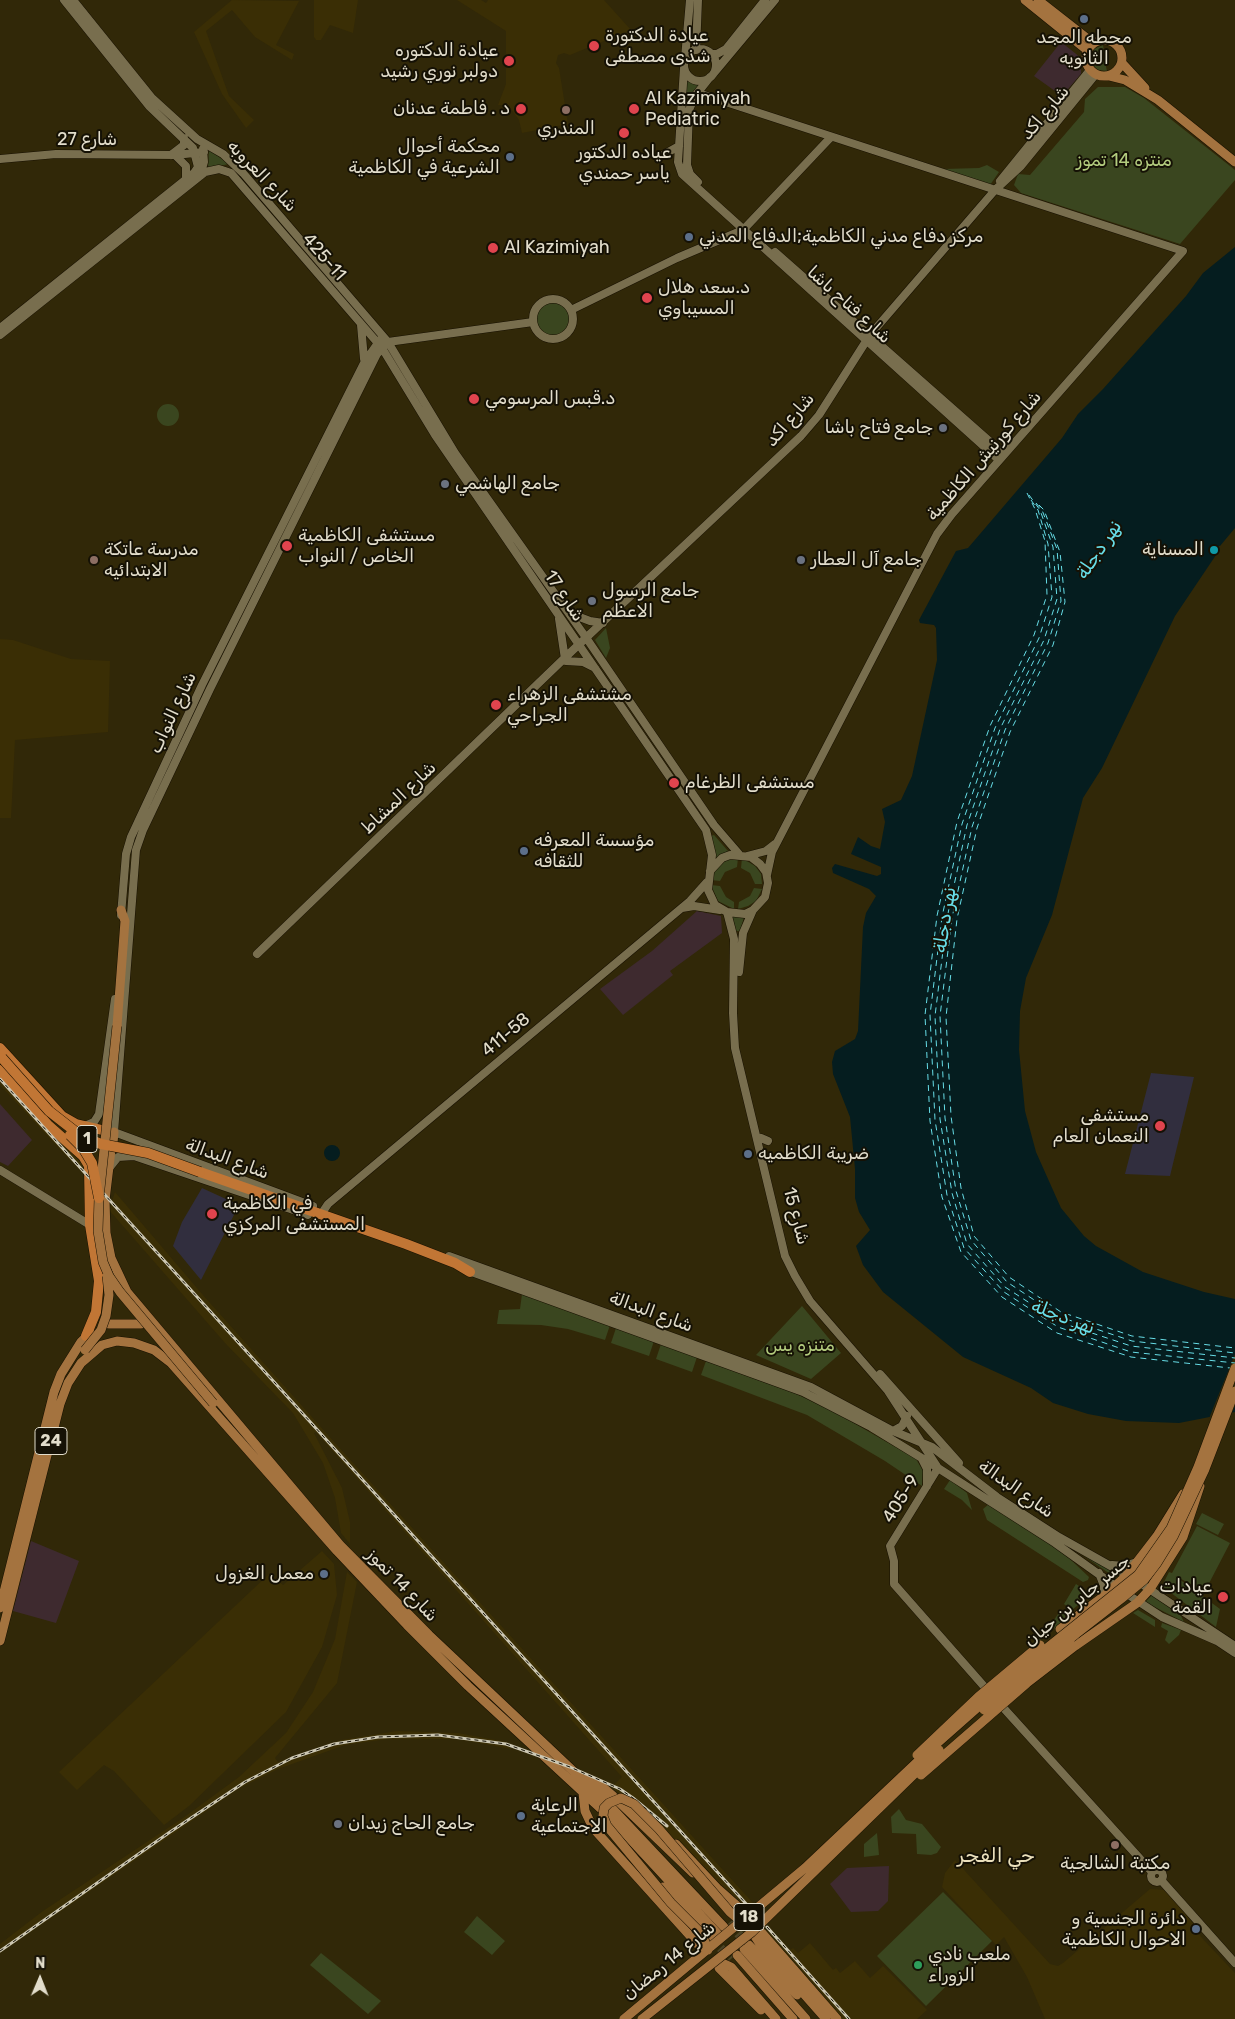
<!DOCTYPE html>
<meta charset="utf-8">
<style>
body{margin:0}
#map{position:relative;width:1235px;height:2019px;overflow:hidden;background:#312808;font-family:Rubik,sans-serif}
canvas{display:block}
.north{position:absolute;left:15px;top:1954px;width:50px;height:50px;-webkit-text-stroke:4px #151105;paint-order:stroke;rotate:1deg;font-size:14px;font-weight:700;line-height:20px;text-align:center;color:#e2ddcb}
.north::after{content:'';display:block;margin:auto;width:18px;height:22px;background:#e2ddcb;clip-path:polygon(50% 0,100% 100%,50% 72%,0 100%)}
</style>
<div id="map">
<canvas width="1235" height="2019"></canvas>
<div class="north">N</div>
</div>
<script>
const ctx = document.querySelector('canvas').getContext('2d');
ctx.lineJoin = 'round';
function paint(path, color) {
  ctx.fillStyle = color;
  ctx.fill(path, 'evenodd');
}
function poly(rows) {
  const path = new Path2D();
  for (const r of rows) {
    if (r.length === 3) {
      path.moveTo(r[0] + r[2], r[1]);
      path.arc(r[0], r[1], r[2], 0, 2 * Math.PI);
      continue;
    }
    path.moveTo(r[0], r[1]);
    for (let i = 2; i < r.length; i += 2) path.lineTo(r[i], r[i + 1]);
  }
  return path;
}
function trace(path, color, width, dash) {
  ctx.strokeStyle = color;
  ctx.lineWidth = width;
  ctx.lineCap = dash ? 'butt' : 'round';
  ctx.setLineDash(dash || []);
  ctx.stroke(path);
}
function label(font, color, halo, rows, align = 'center') {
  ctx.font = font + ' Rubik,Cairo,sans-serif';
  ctx.lineWidth = 4;
  ctx.setLineDash([]);
  ctx.textBaseline = 'middle';
  ctx.strokeStyle = halo;
  ctx.fillStyle = color;
  for (const [text, x, y, turn = 0] of rows) {
    ctx.save();
    ctx.translate(x, y);
    ctx.rotate((+turn || 0) * Math.PI / 180);
    ctx.textAlign = isNaN(turn) ? turn : align;
    if (halo) ctx.strokeText(text, 0, 0);
    ctx.fillText(text, 0, 0);
    ctx.restore();
  }
}
paint(poly([
 [232,0,299,1,276,45,294,54,292,60,255,37,232,10,206,31,229,96,254,120,246,128,222,94,194,32],
 [314,0,358,0,353,33,330,25,321,40,316,40,314,37],
 [457,0,481,0,486,3,488,0,604,0,631,30,570,55,564,53,558,55,556,63,559,68,568,124,522,133,519,120,511,109,505,105,498,105,506,84,506,31],
 [0,639,13,640,71,659,110,661,108,732,15,740,11,818,0,818],
 [0,1073,88,1171,88,1179,0,1085],
 [115,1192,202,1294,344,1453,753,1903,745,1910,654,1819,596,1776,614,1785,622,1777,316,1432,314,1433,342,1488,350,1522,350,1544,341,1533,335,1498,323,1463,293,1413,225,1343,109,1210],
 [322,1551,334,1564,337,1595,322,1647,286,1712,189,1806,164,1825,114,1771,104,1765,77,1790,59,1772,269,1574,283,1585],
 [347,1572,357,1582,337,1683,275,1758,278,1762,342,1740,397,1731,458,1733,506,1742,511,1749,458,1739,387,1739,345,1745,278,1769,238,1789,0,1953,0,1944,43,1911,183,1818,239,1777,286,1733,313,1692,335,1639],
 [955,1860,1050,1964,1058,1966,1063,1963,1150,1889,1165,1890,1196,1927,1195,1929,1202,1938,1235,1973,1235,2019,1045,2019,1027,1977,1004,1937,996,1945,942,1887,945,1873],
 [770,1928,790,1950,793,1948,798,1953,810,1943,833,1970,836,1968,840,1973,855,1961,870,1978,883,1966,927,2010,917,2019,842,2019,763,1933]
]), '#3a2e05');
paint(poly([
 [1061,42,1080,57,1081,63,1081,74,1062,96,1034,76],
 [697,911,721,916,722,933,670,971,673,975,623,1015,600,989,652,951],
 [0,1104,32,1140,8,1166,0,1162],
 [31,1541,79,1561,56,1623,13,1611],
 [889,1866,888,1901,878,1911,851,1912,830,1884,847,1868]
]), '#3e2a2f');
paint(poly([
 [1151,1073,1194,1077,1170,1176,1125,1174],
 [202,1188,239,1205,201,1280,173,1246,182,1222]
]), '#312e3e');
paint(poly([
 [1103,45,1104,52,1100,57,1091,58,1094,49],
 [1100,58,1105,62,1107,71,1098,70,1092,64,1091,60],
 [687,81,699,84,688,103,682,159],
 [1098,87,1125,87,1144,98,1235,170,1235,180,1180,244,1021,193,1014,185,1018,174,1030,175,1084,112,1085,99],
 [209,149,228,164,208,169],
 [987,165,999,172,990,185,943,169,979,168],
 [553,320,17],
 [168,415,11],
 [606,628,610,648,606,658,595,640],
 [714,835,728,851,714,859,711,836],
 [732,858,738,858,737,867,725,872,720,881,711,880,713,873,723,862],
 [742,858,755,866,761,874,762,884,755,884,750,873,741,868],
 [711,885,720,886,726,897,734,902,734,909,718,901],
 [754,888,762,889,756,901,748,906,738,909,739,902,750,896],
 [732,917,744,917,740,931,735,931],
 [522,1294,610,1325,605,1340,568,1329,541,1325,497,1324,499,1310,520,1309],
 [802,1306,841,1353,811,1379,756,1355],
 [616,1328,654,1341,649,1356,611,1343],
 [661,1344,697,1357,692,1372,656,1359],
 [706,1361,794,1393,833,1411,916,1459,923,1471,922,1486,885,1461,807,1415,701,1375],
 [950,1480,967,1493,972,1510,962,1500,944,1489],
 [989,1504,1042,1538,1070,1559,1089,1577,1088,1580,1083,1582,987,1520,983,1509],
 [1202,1513,1224,1524,1218,1535,1196,1524],
 [1197,1526,1230,1543,1205,1591,1175,1576,1220,1609,1216,1627,1162,1586,1169,1572,1172,1573],
 [1078,1552,1120,1575,1116,1578],
 [1076,1584,1091,1594,1072,1610,1064,1604],
 [1152,1595,1181,1616,1184,1622,1145,1602],
 [1138,1610,1155,1620,1155,1627,1133,1613],
 [1060,1611,1065,1614,1065,1620,1031,1647,1030,1645,1048,1629],
 [1162,1623,1181,1630,1179,1635,1169,1644,1165,1640,1168,1631,1161,1627],
 [899,1809,906,1820,922,1824,941,1847,937,1853,931,1855,917,1854,916,1834,892,1833,891,1817],
 [877,1833,879,1855,864,1857,864,1844],
 [943,1892,992,1941,926,2006,877,1956],
 [477,1916,505,1941,492,1955,464,1932],
 [321,1953,381,2001,368,2014,310,1965]
]), '#3a461f');
paint(poly([
 [1235,247,1235,528,1220,546,1211,547,1211,551,1216,555,1175,616,1102,768,1083,798,1052,915,1026,978,1020,1011,1019,1050,1025,1111,1036,1152,1061,1208,1084,1236,1096,1246,1143,1272,1204,1292,1235,1299,1235,1412,1179,1423,1126,1421,1088,1414,1053,1403,1031,1388,963,1357,883,1292,863,1265,856,1246,870,1230,859,1212,855,1198,855,1169,850,1117,833,1074,832,1062,835,1051,855,1039,858,1031,863,927,866,913,876,896,869,889,833,873,832,868,835,864,877,876,881,874,881,867,851,854,858,837,871,846,880,849,885,822,882,809,901,800,912,776,937,660,936,628,934,625,920,623,919,620,956,551,968,548,1062,438,1078,414,1103,389,1186,296,1203,273],
 [332,1153,8]
]), '#051d1f');
paint(poly([
 [1235,1354,1235,1406,1231,1415,1208,1421]
]), '#312808');
trace(poly([
 [1027,493,1035,509,1045,541,1047,595,1034,635,990,726,957,822,937,916,925,1015,930,1121,942,1197,961,1252,1002,1297,1057,1333,1131,1357,1230,1368],
 [1029,495,1040,510,1053,547,1057,599,1044,640,1000,729,967,825,947,918,935,1016,940,1119,952,1193,967,1244,1005,1287,1059,1322,1131,1346,1235,1358],
 [1031,500,1038,510,1048,544,1052,597,1039,638,995,728,962,824,942,917,930,1015,935,1120,947,1195,964,1248,1004,1292,1058,1327,1131,1352,1235,1363],
 [1036,503,1042,510,1057,549,1061,601,1048,643,1005,730,972,827,952,918,940,1016,945,1118,956,1191,971,1240,1007,1282,1060,1317,1132,1341,1235,1353],
 [1039,505,1044,510,1060,552,1065,602,1053,645,1010,732,977,828,957,919,946,1017,951,1116,961,1188,974,1236,1009,1277,1061,1312,1132,1336,1235,1348]
]), '#67dde7', 1, [6, 5]);
trace(poly([
 [729,1923,748,1945],
 [711,1938,731,1959]
]), '#4c4325', 9, [9, 4.5]);
const secondary = poly([
 [73,0,152,98,197,139,223,154,243,173,388,342,455,453,587,639,714,825,739,854],
 [700,65,16],
 [696,50,698,0],
 [710,54,717,54,726,49,765,0],
 [685,58,690,0],
 [684,68,678,162,682,174,999,460],
 [714,73,775,0],
 [698,93,1183,251,952,514,937,534,772,852,767,875],
 [171,155,184,145,184,138],
 [175,155,186,166,186,179],
 [663,155,679,146],
 [0,159,56,154,175,155,204,152],
 [200,176,204,162,203,149],
 [1000,181,1090,70],
 [698,182,690,174,687,165,689,110,695,96,710,77],
 [775,252,1004,454],
 [553,319,20],
 [571,310,677,258,743,230,831,137],
 [361,325,364,359],
 [0,328,194,173,198,167,193,148,149,106,64,0],
 [0,335,205,172,219,169,231,173,382,348,435,435,706,830,712,855,708,890,715,905,727,912,745,914,753,910,765,897,768,883,766,872,760,864,751,857,730,855,722,858,710,871],
 [569,613,590,621,603,623],
 [559,619,565,659],
 [566,661,583,662,595,668],
 [747,856,766,851,775,844],
 [682,908,694,906,720,910],
 [727,912,734,939,733,1013,735,1048,785,1256,795,1276,810,1301,888,1391,938,1468,890,1546,894,1561,894,1584,989,1692],
 [121,915,126,854,131,837,202,685,364,363,380,340],
 [257,954,573,650,801,436,819,415,870,335,995,190,1021,166,1096,74],
 [739,972,743,933,753,910],
 [85,1126,94,1122,99,1114,115,999],
 [761,1138,768,1141],
 [110,1167,118,1157,134,1156,308,1215],
 [0,1170,90,1225],
 [313,1206,114,1132,136,850,143,830,210,689,377,354,388,342,533,322],
 [324,1210,328,1204,690,901,707,882],
 [449,1256,811,1387,893,1431,932,1447,997,1497,1059,1537,1130,1577],
 [466,1270,803,1392,871,1427,938,1468,1055,1543,1118,1588],
 [880,1374,959,1463],
 [893,1431,902,1426,907,1416],
 [922,1459,927,1469,927,1486],
 [1112,1565,1124,1566,1137,1562],
 [1099,1573,1104,1586,1104,1596],
 [1143,1585,1235,1646],
 [1130,1596,1162,1617,1217,1641,1235,1653],
 [999,1703,1152,1872],
 [1157,1876,6],
 [1161,1880,1235,1963]
]);
const primary = poly([
 [1025,0,1087,50],
 [1038,0,1093,43],
 [1104,58,18],
 [1122,63,1145,88],
 [1109,76,1125,80,1158,100,1235,162],
 [117,1026,125,921,121,910],
 [113,1143,114,1132],
 [111,1150,105,1200,106,1233,111,1258,127,1292,340,1545,429,1635,605,1801],
 [109,1324,141,1324],
 [0,1608,54,1392,61,1374,81,1342,90,1333],
 [1060,1629,1104,1596,1127,1575,1157,1536,1183,1494],
 [0,1641,60,1404,68,1383,81,1363,102,1345,117,1341,134,1343,154,1350,171,1363,337,1551,407,1625,468,1686,600,1808],
 [1075,1646,1137,1603,1150,1589,1183,1537,1200,1486],
 [584,1779,599,1784,613,1796],
 [583,1793,585,1811,593,1828,701,1948],
 [619,1802,693,1873],
 [610,1806,724,1927],
 [607,1814,717,1933],
 [676,1844,717,1888,743,1911],
 [663,1887,711,1937],
 [752,1932,760,1944,826,2019],
 [762,1933,837,2019],
 [749,1945,797,1995],
 [744,1949,806,2019],
 [737,1955,793,2019],
 [718,1961,731,1967,776,2019],
 [719,1968,761,2010]
]);
const highway = poly([
 [0,1048,62,1116,76,1124,102,1130],
 [0,1070,48,1125,83,1156,89,1166,90,1225,99,1281,96,1312,86,1336],
 [200,1172,406,1244,455,1263,470,1272]
]);
trace(secondary, '#181100', 9);
trace(primary, '#181100', 10);
trace(highway, '#181100', 11);
trace(secondary, '#786e4e', 8);
trace(primary, '#a4733f', 9);
trace(highway, '#c17635', 10);
const rail = poly([
 [0,1079,749,1907],
 [767,1927,849,2019],
 [0,1951,170,1832,245,1782,292,1758,334,1744,378,1737,438,1735,506,1744,570,1767,620,1789,633,1798,667,1826]
]);
trace(rail, '#ccc7b3', 3);
trace(rail, '#151105', 1, [4]);
const primaryBridge = poly([
 [117,1026,99,1198,98,1231,103,1262,109,1276,120,1292,213,1403],
 [85,1350,101,1330,106,1316,109,1295,107,1276],
 [984,1710,1076,1634,1121,1599,1144,1580,1157,1563,1173,1537,1205,1469,1235,1391],
 [917,1755,978,1697,1040,1645],
 [921,1775,1027,1683,1075,1646],
 [708,1950,702,1934,671,1903,607,1826,603,1816,604,1808,609,1803,621,1798,634,1804,659,1829,730,1912,743,1923],
 [624,2019,805,1868,933,1747,1027,1664,1138,1575,1171,1528,1198,1467,1235,1368],
 [642,2019,752,1932,939,1750]
]);
const highwayBridge = poly([
 [2,1058,49,1111,81,1136,101,1144,148,1153,200,1172],
 [70,1135,83,1148,92,1163,99,1198]
]);
trace(primaryBridge, '#181100', 10, []);
trace(highwayBridge, '#181100', 11, []);
trace(primaryBridge, '#a4733f', 9);
trace(highwayBridge, '#c17635', 10);
for (const [x, y, r, color] of [
 [1084,19,5,"#5c6f8a"],
 [594,46,6,"#e0444e"],
 [509,61,6,"#e0444e"],
 [521,109,6,"#e0444e"],
 [634,109,6,"#e0444e"],
 [566,110,5,"#8d6e63"],
 [624,133,6,"#e0444e"],
 [510,157,5,"#5c6f8a"],
 [689,237,5,"#5c6f8a"],
 [493,248,6,"#e0444e"],
 [647,298,6,"#e0444e"],
 [474,399,6,"#e0444e"],
 [943,428,5,"#6b7280"],
 [445,484,5,"#6b7280"],
 [287,546,6,"#e0444e"],
 [1214,550,5,"#0f9aa8"],
 [94,560,5,"#8d6e63"],
 [801,560,5,"#6b7280"],
 [592,601,5,"#6b7280"],
 [496,705,6,"#e0444e"],
 [674,783,6,"#e0444e"],
 [524,851,5,"#5c6f8a"],
 [1160,1126,6,"#e0444e"],
 [748,1154,5,"#5c6f8a"],
 [212,1214,6,"#e0444e"],
 [324,1574,5,"#5c6f8a"],
 [1223,1597,6,"#e0444e"],
 [521,1816,5,"#5c6f8a"],
 [338,1824,5,"#6b7280"],
 [1115,1845,5,"#8d6e63"],
 [1196,1929,5,"#5c6f8a"],
 [918,1965,5,"#2e9e5b"]
]) {
  const dot = new Path2D();
  dot.arc(x, y, r, 0, 2 * Math.PI);
  ctx.fillStyle = color;
  ctx.fill(dot);
  trace(dot, '#151105', 2);
}
for (const [x, y, w] of [
 [87,1139,20],
 [51,1441,32],
 [749,1917,30]
]) {
  const box = new Path2D();
  box.roundRect(x - w / 2, y - 13.5, w, 27, 4);
  ctx.fillStyle = '#151105';
  ctx.fill(box);
  trace(box, '#e2ddcb', 1);
}
label('bold 16px', '#e2ddcb', null, [
 ["1",87,1139],
 ["24",51,1441],
 ["18",749,1917]
]);
label('18px', '#e2ddcb', '#151105', [
 ["عيادة الدكتورة",605,36],
 ["شذى مصطفى",605,57],
 ["محطه المجد",1084,38,"center"],
 ["الثانويه",1084,59,"center"],
 ["عيادة الدكتوره",498,51,"right"],
 ["دولبر نوري رشيد",498,72,"right"],
 ["Al Kazimiyah",645,99],
 ["Pediatric",645,120],
 ["د . فاطمة عدنان",510,109,"right"],
 ["المنذري",566,129,"center"],
 ["محكمة أحوال",500,147,"right"],
 ["الشرعية في الكاظمية",500,168,"right"],
 ["عياده الدكتور",624,153,"center"],
 ["ياسر حمندي",624,174,"center"],
 ["مركز دفاع مدني الكاظمية;الدفاع المدني",699,237],
 ["Al Kazimiyah",504,248],
 ["د.سعد هلال",658,288],
 ["المسيباوي",658,309],
 ["د.قبس المرسومي",485,399],
 ["جامع فتاح باشا",933,428,"right"],
 ["جامع الهاشمي",455,484],
 ["مستشفى الكاظمية",298,536],
 ["الخاص / النواب",298,557],
 ["مدرسة عاتكة",104,550],
 ["الابتدائيه",104,571],
 ["المسناية",1204,550,"right"],
 ["جامع آل العطار",811,560],
 ["جامع الرسول",602,591],
 ["الاعظم",602,612],
 ["مشتشفى الزهراء",507,695],
 ["الجراحي",507,716],
 ["مستشفى الظرغام",685,783],
 ["مؤسسة المعرفه",534,841],
 ["للثقافه",534,862],
 ["مستشفى",1149,1116,"right"],
 ["النعمان العام",1149,1137,"right"],
 ["ضريبة الكاظميه",758,1154],
 ["في الكاظمية",223,1204],
 ["المستشفى المركزي",223,1225],
 ["معمل الغزول",314,1574,"right"],
 ["عيادات",1212,1587,"right"],
 ["القمة",1212,1608,"right"],
 ["الرعاية",531,1806],
 ["الاجتماعية",531,1827],
 ["جامع الحاج زيدان",348,1824],
 ["مكتبة الشالجية",1115,1864,"center"],
 ["دائرة الجنسية و",1186,1919,"right"],
 ["الاحوال الكاظمية",1186,1940,"right"],
 ["ملعب نادي",928,1955],
 ["الزوراء",928,1976]
], 'left');
label('18px', '#e2ddcb', '#151105', [
 ["شارع اكد",1045,113,-50],
 ["شارع 27",87,140],
 ["شارع العروبه",262,176,46],
 ["425-11",324,257,49],
 ["شارع فتاح باشا",849,305,42],
 ["شارع اكد",790,420,-49],
 ["شارع كورنيش الكاظمية",984,456,-49],
 ["شارع 17",564,596,56],
 ["شارع النواب",173,713,-65],
 ["شارع المشاط",399,798,-44],
 ["411-58",506,1035,-40],
 ["شارع البدالة",227,1159,20],
 ["شارع 15",796,1216,75],
 ["شارع البدالة",651,1312,20],
 ["شارع البدالة",1016,1489,35],
 ["405-9",901,1499,-58],
 ["شارع 14 تموز",402,1585,46],
 ["جسر جابر بن حيان",1077,1601,-40],
 ["شارع 14 رمضان",669,1961,-39]
]);
label('18px', '#b3cc7e', '#151105', [
 ["منتزه 14 تموز",1124,161],
 ["متنزه يس",800,1346]
]);
label('italic 19px', '#67dde7', '#151105', [
 ["نهر دجلة",1099,550,-56],
 ["نهر دجلة",945,920,-81],
 ["نهر دجلة",1063,1317,21]
]);
label('20px', '#ebe0bc', '#151105', [
 ["حي الفجر",996,1856]
]);
</script>
